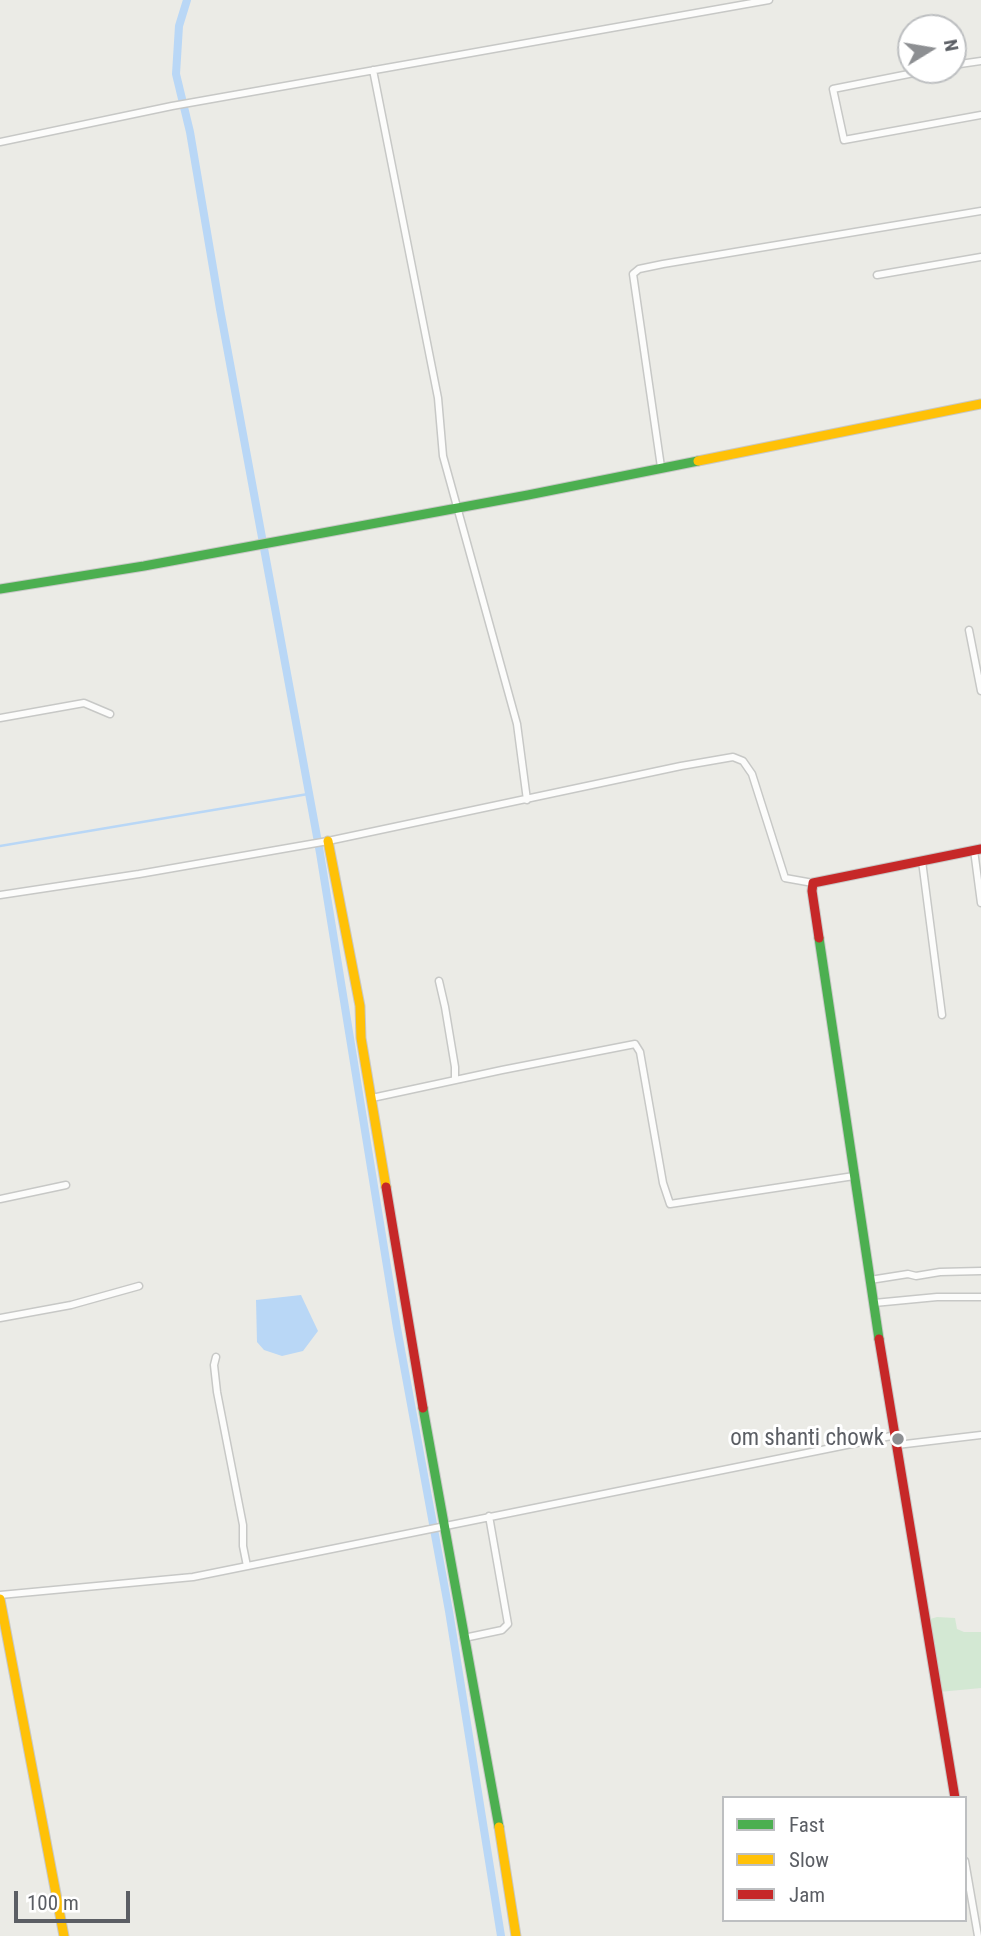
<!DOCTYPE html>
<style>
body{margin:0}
#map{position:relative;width:981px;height:1936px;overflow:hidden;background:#ebebe6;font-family:"Roboto Condensed",sans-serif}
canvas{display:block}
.legend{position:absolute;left:722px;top:1796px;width:245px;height:126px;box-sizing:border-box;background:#fff;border:2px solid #bdbfc1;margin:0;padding:9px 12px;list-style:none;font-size:21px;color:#5b5e64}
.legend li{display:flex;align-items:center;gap:14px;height:35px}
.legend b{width:35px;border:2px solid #bdbfc1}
.north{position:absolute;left:897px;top:14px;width:70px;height:70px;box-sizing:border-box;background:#fff;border:2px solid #bdbfc1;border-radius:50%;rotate:79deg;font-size:19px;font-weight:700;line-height:28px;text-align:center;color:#5b5e64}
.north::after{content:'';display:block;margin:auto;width:24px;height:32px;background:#8d8f92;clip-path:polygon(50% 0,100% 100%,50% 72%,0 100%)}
.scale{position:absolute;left:14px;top:1891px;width:116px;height:32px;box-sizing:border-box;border:4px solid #5b5e64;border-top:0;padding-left:9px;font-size:21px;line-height:24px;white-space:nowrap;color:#5b5e64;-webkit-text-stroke:5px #fff;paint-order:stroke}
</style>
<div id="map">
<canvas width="981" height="1936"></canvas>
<ul class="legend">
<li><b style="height:9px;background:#4caf50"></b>Fast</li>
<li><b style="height:9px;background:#ffc107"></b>Slow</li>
<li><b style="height:9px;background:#c62828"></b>Jam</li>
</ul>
<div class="north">N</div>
<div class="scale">100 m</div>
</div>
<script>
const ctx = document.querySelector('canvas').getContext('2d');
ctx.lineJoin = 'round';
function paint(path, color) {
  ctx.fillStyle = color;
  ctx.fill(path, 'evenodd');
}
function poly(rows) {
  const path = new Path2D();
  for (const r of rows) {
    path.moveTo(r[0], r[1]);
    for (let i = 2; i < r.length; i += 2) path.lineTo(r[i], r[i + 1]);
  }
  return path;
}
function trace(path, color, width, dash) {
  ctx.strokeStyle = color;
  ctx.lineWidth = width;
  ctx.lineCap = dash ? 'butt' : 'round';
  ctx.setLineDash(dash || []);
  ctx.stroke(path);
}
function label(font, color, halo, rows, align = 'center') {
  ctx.font = font + ' "Roboto Condensed",sans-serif';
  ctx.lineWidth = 6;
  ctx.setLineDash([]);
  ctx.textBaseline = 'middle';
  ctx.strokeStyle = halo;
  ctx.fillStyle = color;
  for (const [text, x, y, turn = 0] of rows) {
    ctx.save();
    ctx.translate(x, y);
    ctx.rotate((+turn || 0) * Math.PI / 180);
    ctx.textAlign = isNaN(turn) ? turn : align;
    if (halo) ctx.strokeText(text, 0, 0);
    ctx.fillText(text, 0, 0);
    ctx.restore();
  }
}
paint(poly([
 [937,1617,955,1618,957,1629,964,1632,981,1632,981,1688,939,1692,927,1620]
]), '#d3e8d3');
paint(poly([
 [301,1295,318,1331,303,1351,282,1356,264,1350,257,1342,256,1300]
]), '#b9d7f6');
trace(poly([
 [0,846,308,794]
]), '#b9d7f6', 2.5);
trace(poly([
 [187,0,179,26,176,74,190,132,220,309,320,853,397,1328,449,1611,501,1936]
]), '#b9d7f6', 8);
const street = poly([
 [953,65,981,61],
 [373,70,438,398,443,456,517,724,527,800],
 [929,70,833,89,844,140,981,115],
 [0,142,172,106,769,0],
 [877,275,981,257],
 [661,467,633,274,639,269,663,264,981,211],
 [969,630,981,691],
 [0,718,84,703,110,714],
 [974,850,981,903],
 [922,861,942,1015],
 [0,895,139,874,328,841,681,766,733,757,743,761,752,774,785,878,813,883],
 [439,981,445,1007,455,1067,455,1080],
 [372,1098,502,1070,635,1044,640,1052,663,1183,670,1204,854,1176],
 [0,1199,66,1185],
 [870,1280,908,1274,916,1276,940,1272,981,1271],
 [874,1303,937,1297,981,1297],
 [0,1318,71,1305,139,1286],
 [216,1357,214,1365,217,1392,243,1525,243,1546,247,1566],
 [897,1445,981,1435],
 [0,1595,193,1577,896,1435],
 [464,1638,502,1630,508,1624,489,1516],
 [965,1861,978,1936]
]);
const fast = poly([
 [0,589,144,566,528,495,698,461],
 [819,938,879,1339],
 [423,1408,499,1827]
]);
const slow = poly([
 [698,461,981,404],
 [328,841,360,1006,361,1038,386,1187],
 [0,1599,64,1936],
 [499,1827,516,1936]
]);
const jam = poly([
 [819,938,812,891,813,883,981,849],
 [386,1187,423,1408],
 [879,1339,955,1798]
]);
trace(street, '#c7c8c6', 9);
trace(fast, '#c8c8c7', 11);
trace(slow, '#c8c8c7', 11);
trace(jam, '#c8c8c7', 11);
trace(street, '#fcfcfb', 6);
trace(fast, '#4caf50', 9);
trace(slow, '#ffc107', 9);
trace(jam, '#c62828', 9);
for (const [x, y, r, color] of [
 [898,1439,7,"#8d8f92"]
]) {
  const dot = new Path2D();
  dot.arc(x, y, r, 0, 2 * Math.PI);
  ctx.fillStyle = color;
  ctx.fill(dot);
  trace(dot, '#fff', 2.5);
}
label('23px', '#5b5e64', '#fff', [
 ["om shanti chowk",884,1439]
], 'right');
</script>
